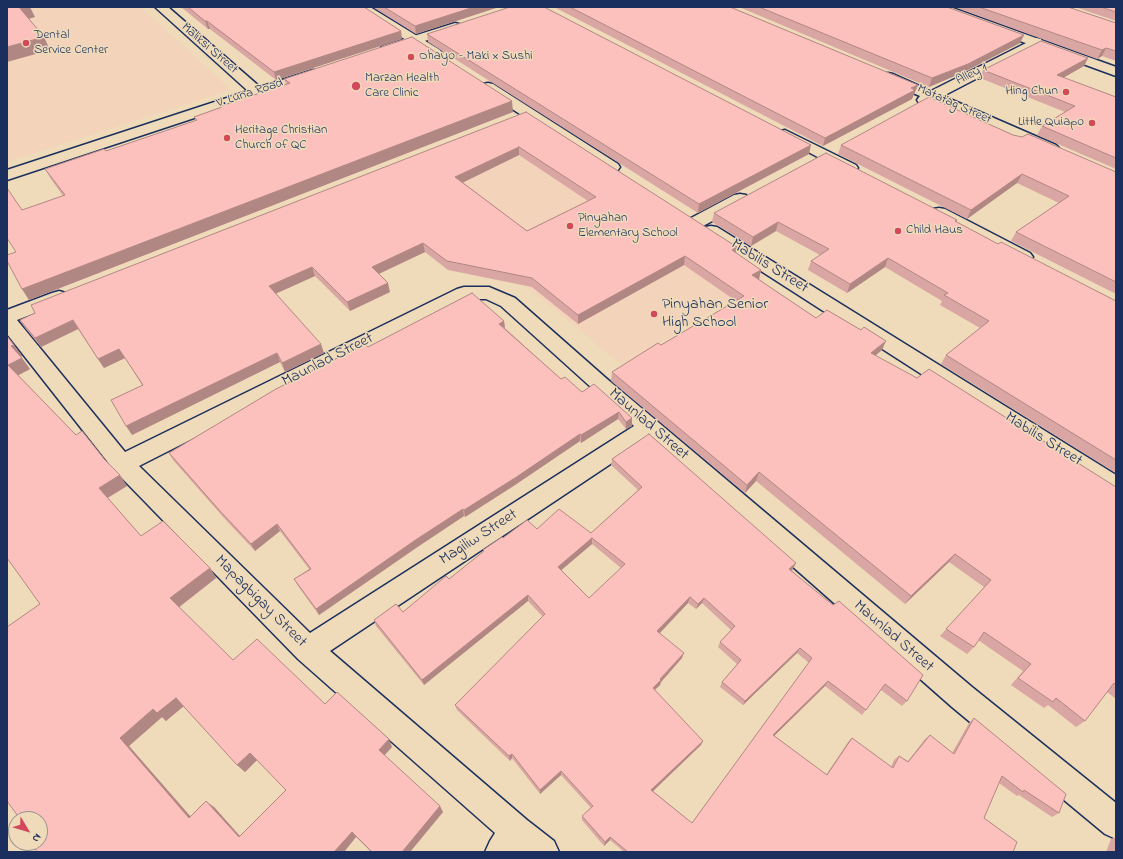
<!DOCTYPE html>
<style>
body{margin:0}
#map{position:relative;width:1123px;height:859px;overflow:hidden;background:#efdbb9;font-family:"Indie Flower",sans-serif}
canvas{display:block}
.frame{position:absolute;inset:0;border:8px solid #1b2f5e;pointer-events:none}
.north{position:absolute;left:8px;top:811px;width:40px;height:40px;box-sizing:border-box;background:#efdbb9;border:1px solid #9a9695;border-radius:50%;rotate:128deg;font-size:11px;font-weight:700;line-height:16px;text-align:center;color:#1b2f5e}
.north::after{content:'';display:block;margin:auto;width:14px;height:18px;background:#d1495b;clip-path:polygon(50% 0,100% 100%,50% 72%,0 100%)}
</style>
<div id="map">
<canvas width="1123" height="859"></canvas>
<div class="frame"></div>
<div class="north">N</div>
</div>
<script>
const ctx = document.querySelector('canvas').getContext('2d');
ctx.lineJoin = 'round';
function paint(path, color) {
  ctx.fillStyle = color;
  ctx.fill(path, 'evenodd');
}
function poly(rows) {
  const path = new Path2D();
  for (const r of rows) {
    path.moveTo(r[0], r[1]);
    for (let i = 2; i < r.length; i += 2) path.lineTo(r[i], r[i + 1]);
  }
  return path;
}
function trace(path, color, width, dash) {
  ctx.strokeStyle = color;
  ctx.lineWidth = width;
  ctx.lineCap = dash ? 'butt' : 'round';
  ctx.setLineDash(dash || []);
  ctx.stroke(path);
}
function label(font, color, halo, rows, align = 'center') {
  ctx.font = font + ' "Indie Flower",sans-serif';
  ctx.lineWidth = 3;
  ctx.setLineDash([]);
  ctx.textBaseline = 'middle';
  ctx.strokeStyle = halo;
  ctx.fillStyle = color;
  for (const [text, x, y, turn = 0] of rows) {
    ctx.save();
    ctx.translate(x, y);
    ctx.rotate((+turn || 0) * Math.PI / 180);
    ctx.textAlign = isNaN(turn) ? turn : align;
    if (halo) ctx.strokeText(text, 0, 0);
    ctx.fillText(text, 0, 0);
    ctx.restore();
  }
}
paint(poly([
 [7,7,141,7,231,90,7,162],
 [524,121,767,277,623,366,391,174]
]), '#f3d3ba');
const street = poly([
 [356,7,370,7,440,50,442,53,440,56,430,56,356,7],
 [1036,38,1041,39,1042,42,1041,45,943,96,1056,145,1059,148,1056,151,1051,153,1046,151,932,101,924,104,919,103,917,100,920,96,883,80,881,77,883,74,888,73,893,74,931,91,1036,38],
 [488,83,493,84,618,164,620,167,618,170,612,172,606,170,483,90,481,87,483,84,488,83],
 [785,130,856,165,858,168,856,171,850,173,844,171,780,137,778,134,780,131,785,130],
 [740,194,746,195,748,199,746,203,703,226,697,227,691,226,688,222,691,218,734,195,740,194],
 [939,208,945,209,1030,253,1033,257,1030,261,1024,263,1018,261,933,217,931,213,933,209,939,208],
 [711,226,717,227,1116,475,1116,497,1108,494,705,235,702,231,705,227,711,226],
 [464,287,489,287,515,298,607,379,972,687,1116,803,1116,839,1105,834,952,707,648,439,330,651,527,820,554,841,559,852,485,852,490,841,495,833,298,659,114,470,7,334,7,310,52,293,59,291,66,293,68,297,66,301,17,320,125,452,457,289,464,287],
 [467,299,486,299,501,306,634,426,310,633,139,466,467,299]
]);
const secondary = poly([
 [155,7,168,7,260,87,313,70,318,71,320,74,318,77,7,180,7,170,248,91,155,7],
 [933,7,950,7,1116,67,1116,76,935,10,933,7],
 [455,23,459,24,461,27,459,30,387,53,382,52,381,49,382,46,455,23]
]);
trace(street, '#1b2f5e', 3);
trace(secondary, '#1b2f5e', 3);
paint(street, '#efdbb9');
paint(secondary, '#efdbb9');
paint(poly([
 [181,7,364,7,402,39,276,80,210,29,208,29],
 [373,7,499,7,416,34],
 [554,7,730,7,918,85,912,99,823,146],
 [739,7,947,7,1024,35,1020,43,964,72,929,87],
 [954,7,1068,7,1116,23,1116,61,1102,56,1097,59],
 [1075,7,1116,7,1116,21],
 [427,34,809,154,698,213,428,42],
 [1088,58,1084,66,1063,78,1116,97,1116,169,1037,135,1042,126,1065,112,980,78,983,70],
 [284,79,513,112,29,300,22,289,16,252,22,210,63,196,51,179,45,169,106,151,196,121,194,117,222,107,221,106,286,84],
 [526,112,761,270,759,279,758,279,816,318,882,350,875,356,1116,487,1116,699,1107,692,1085,721,1076,727,1048,705,1044,708,1011,685,1023,671,978,640,974,647,967,654,940,636,984,587,949,562,905,604,756,481,745,493,611,381,612,372,661,345,736,301,684,265,578,324,532,287,448,270,425,252,379,274,390,292,350,311,315,276,276,293,324,353,285,372,280,362,132,435,142,385,125,358,104,368,78,329,41,347,26,329,20,320],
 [519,155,588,201,527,231,462,182],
 [1013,135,1116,172,1116,294,1011,241,1016,232,1059,203,1017,183,967,219,838,154,841,145],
 [714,213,957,220,956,222,998,244,1116,301,1116,473,941,364,946,355,980,328,940,305,942,301,885,267,847,293,808,270,811,261,820,255,776,231,751,246,712,222],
 [504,321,505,328,561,379,582,392,632,418,632,426,626,429,618,419,581,443,580,441,515,485,465,517,464,516,416,548,319,615,298,586,294,579,309,569,280,531,255,551,224,518,173,460,169,453,368,347],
 [14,345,22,356,21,357,30,369,18,375,76,435,105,460,127,486,108,498,141,536,210,568,216,578,179,607,233,660,325,704,392,747,384,755,443,812,410,852,371,852,356,837,344,852,37,852,40,843,40,604],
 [183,706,237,765,245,772,257,760,286,790,240,836,214,807,190,816,129,746,162,717,166,721],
 [612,459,793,569,792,570,907,701,902,706,881,690,862,715,825,686,774,736,826,775,848,742,852,738,891,767,894,760,899,756,908,761,925,739,930,735,952,753,969,723,974,718,1059,813,1052,817,1019,795,1017,796,999,783,984,818,1013,852,624,852,610,840,604,846,582,820,582,816,591,808,561,775,540,794,512,758,510,761,457,710,455,705,543,617,528,601,424,685,376,626,374,620,403,612,449,579,483,552,483,550,503,538,537,529,591,533,638,490,611,465],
 [592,544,621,568,589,598,561,570],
 [688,603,696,609,702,603,731,630,720,642,718,647,737,664,722,682,720,687,743,705,797,653,809,663,692,823,653,791,701,745,655,690,660,685,661,682,682,658,660,633],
 [1116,837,1116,852,1106,852,1111,839]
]), '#daa6a3');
paint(poly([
 [19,7,30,7,35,17,25,20],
 [474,7,499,7,416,34,415,26],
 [205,21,207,21,210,29,208,29],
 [401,31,402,39,276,80,274,72],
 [1024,35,1020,43,964,72,929,87,932,78],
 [44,37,50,50,7,62,7,47],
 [1106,48,1102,56,1097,59,1102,50],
 [1088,58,1084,66,1052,84,1057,75],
 [918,85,912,99,823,146,825,138,911,88],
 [512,101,513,112,29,300,22,289],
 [811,145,809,154,698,213,699,204],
 [519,147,519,155,456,186,455,177],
 [1022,174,1017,183,967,219,971,210],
 [778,222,776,231,751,246,753,237],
 [423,243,425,252,374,276,372,267],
 [737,247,735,256,732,250],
 [685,256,684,265,578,324,578,315],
 [888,258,885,267,847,293,850,284],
 [312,267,315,276,273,295,269,286],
 [761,270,759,279,750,284,752,275],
 [388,283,390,292,350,311,347,302],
 [73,320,78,329,41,347,35,338],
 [504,321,505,328,499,324],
 [886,341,882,350,867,362,871,353],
 [321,344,324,353,285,372,282,363],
 [14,345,22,356,20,357,11,346],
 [119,349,125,358,104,368,98,359],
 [277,353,280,362,132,435,126,426],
 [22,358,30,369,17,376,8,365],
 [619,412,618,419,581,443,581,435],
 [632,418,632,426,626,429,626,422],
 [580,434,580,441,515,485,465,517,464,510],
 [759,472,756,481,745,493,747,485],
 [120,475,127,486,107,498,99,488],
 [463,509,464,516,416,548,319,615,316,609,414,541],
 [277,524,280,531,255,551,251,544],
 [592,538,592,544,558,573,558,567],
 [955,554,949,562,905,604,911,596],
 [796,563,793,569,787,575,789,569],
 [210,568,216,578,178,608,170,598],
 [528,595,528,601,424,685,422,680],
 [690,597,688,603,656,637,657,631],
 [704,598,702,603,696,609,698,604],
 [800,648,797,653,743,705,745,701],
 [684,653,682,658,661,682,660,685,651,693,653,688],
 [828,681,825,686,770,740,773,735],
 [176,698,184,706,166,721,162,717,129,746,197,824,189,818,120,738,153,709],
 [389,739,392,747,383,757,379,750],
 [703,741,701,745,650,794,651,790],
 [250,753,257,760,245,772,237,765],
 [512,754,512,758,510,761,509,756],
 [561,771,561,775,540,794,540,790],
 [206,801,214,807,246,843,239,837],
 [440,806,443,812,410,852,402,852],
 [352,832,356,837,344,852,334,852],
 [610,837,610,840,604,846,605,842]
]), '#b18784');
const building = poly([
 [7,7,20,7,19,7,44,37,7,47,7,7],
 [188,7,364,7,401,31,274,72,207,21,205,21,188,7],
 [384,7,474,7,415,26,384,7],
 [510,7,544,7,811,145,699,204,427,34,510,7],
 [570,7,730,7,918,85,911,88,915,90,825,138,570,7],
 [759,7,947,7,1024,35,968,64,932,78,759,7],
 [979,7,1068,7,1116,23,1116,51,1106,48,1102,50,979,7],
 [1101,7,1116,7,1116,12,1101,7],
 [412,37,512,101,22,289,7,261,7,255,16,252,7,238,7,188,22,210,65,195,45,169,104,149,106,151,197,120,194,117,222,107,221,106,290,83,284,79,412,37],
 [1041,41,1088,58,1057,75,1116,97,1116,158,1042,126,1075,106,983,70,1041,41],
 [929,97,1013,135,1022,137,1028,134,1116,172,1116,282,1016,232,1069,196,1022,174,971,210,841,145,929,97],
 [526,112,737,247,732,250,761,270,752,275,816,318,827,310,861,330,864,327,886,341,871,353,917,378,929,369,1116,487,1116,685,1114,683,1085,721,1056,698,1053,702,1018,678,1031,664,984,632,974,647,946,629,991,580,955,554,911,596,759,472,747,485,612,372,658,343,661,345,744,296,685,256,578,315,532,278,447,261,423,243,372,267,388,283,347,302,312,267,269,286,321,344,282,363,277,353,126,426,111,400,143,385,119,349,98,359,73,320,35,338,20,320,35,313,31,305,526,112],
 [519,147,596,197,527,231,455,177,519,147],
 [826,153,957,220,955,221,998,244,1001,242,1116,301,1116,460,946,355,989,321,944,295,948,293,888,258,850,284,811,261,829,249,778,222,753,237,714,213,826,153],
 [472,293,504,321,499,324,561,379,565,377,582,392,594,384,632,418,626,422,619,412,581,435,580,434,515,478,464,510,463,509,414,541,316,609,294,579,311,569,277,524,251,544,220,511,169,453,276,389,365,344,368,347,472,293],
 [7,336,14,345,11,346,22,358,8,365,76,435,82,431,105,460,120,475,99,488,141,536,163,521,210,568,170,598,233,660,257,639,325,704,337,692,389,739,379,750,440,806,402,852,372,852,352,832,334,852,37,852,31,843,40,843,40,819,20,819,7,801,7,627,40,604,7,558,7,336],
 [176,698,237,765,250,753,286,790,239,837,206,801,189,818,120,738,153,709,157,713,176,698],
 [649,434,796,563,789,569,833,605,839,601,923,675,907,701,885,684,866,710,828,681,773,735,827,775,852,738,893,768,899,756,908,762,930,735,954,754,974,718,1066,794,1059,813,1024,790,1023,792,1002,776,984,818,1017,842,1013,852,628,852,610,837,605,842,582,816,593,806,561,771,540,790,512,754,509,756,455,705,545,614,528,595,422,680,374,620,396,604,403,612,446,576,449,579,484,551,483,550,502,537,503,538,527,520,537,529,559,509,591,533,642,487,612,459,649,434],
 [592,538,625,564,589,598,558,567,592,538],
 [690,597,698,604,704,598,735,626,720,642,741,660,722,682,745,701,800,648,812,658,692,823,651,790,703,741,653,688,661,680,660,679,684,653,657,631,690,597]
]);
paint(building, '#fdc1bd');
trace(building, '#b18784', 1);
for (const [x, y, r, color] of [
 [26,43,4,"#d1495b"],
 [411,57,4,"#d1495b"],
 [356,86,5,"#d1495b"],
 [1066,92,4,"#d1495b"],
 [1092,123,4,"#d1495b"],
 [227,138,4,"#d1495b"],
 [570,226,4,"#d1495b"],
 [898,231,4,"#d1495b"],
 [654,314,4,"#d1495b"]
]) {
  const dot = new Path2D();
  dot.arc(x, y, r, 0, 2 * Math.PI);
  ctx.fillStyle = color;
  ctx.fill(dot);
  trace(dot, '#efdbb9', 1.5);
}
label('13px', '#1b2f5e', '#efdbb9', [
 ["Dental",34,36],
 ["Service Center",34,51],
 ["Ohayo - Maki x Sushi",419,57],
 ["Marzan Health",365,79],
 ["Care Clinic",365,94],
 ["Hing Chun",1058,92,"right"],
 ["Little Quiapo",1084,123,"right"],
 ["Heritage Christian",235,131],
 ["Church of QC",235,146],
 ["Pinyahan",578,219],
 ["Elementary School",578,234],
 ["Child Haus",906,231]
], 'left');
label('13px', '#1b2f5e', '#efdbb9', [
 ["Maliksi Street",209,49,41],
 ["Alley 1",972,75,-27],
 ["V. Luna Road",250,94,-18],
 ["Matatag Street",954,105,24]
]);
label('16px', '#1b2f5e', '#efdbb9', [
 ["Mabilis Street",769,267,32],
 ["Maunlad Street",328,361,-27],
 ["Maunlad Street",648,425,41],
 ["Mabilis Street",1043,440,32],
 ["Magiliw Street",479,538,-33],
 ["Mapagbigay Street",260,602,45],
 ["Maunlad Street",893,637,41]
]);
label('16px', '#1b2f5e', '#efdbb9', [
 ["Pinyahan Senior",662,305],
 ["High School",662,323]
], 'left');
</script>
